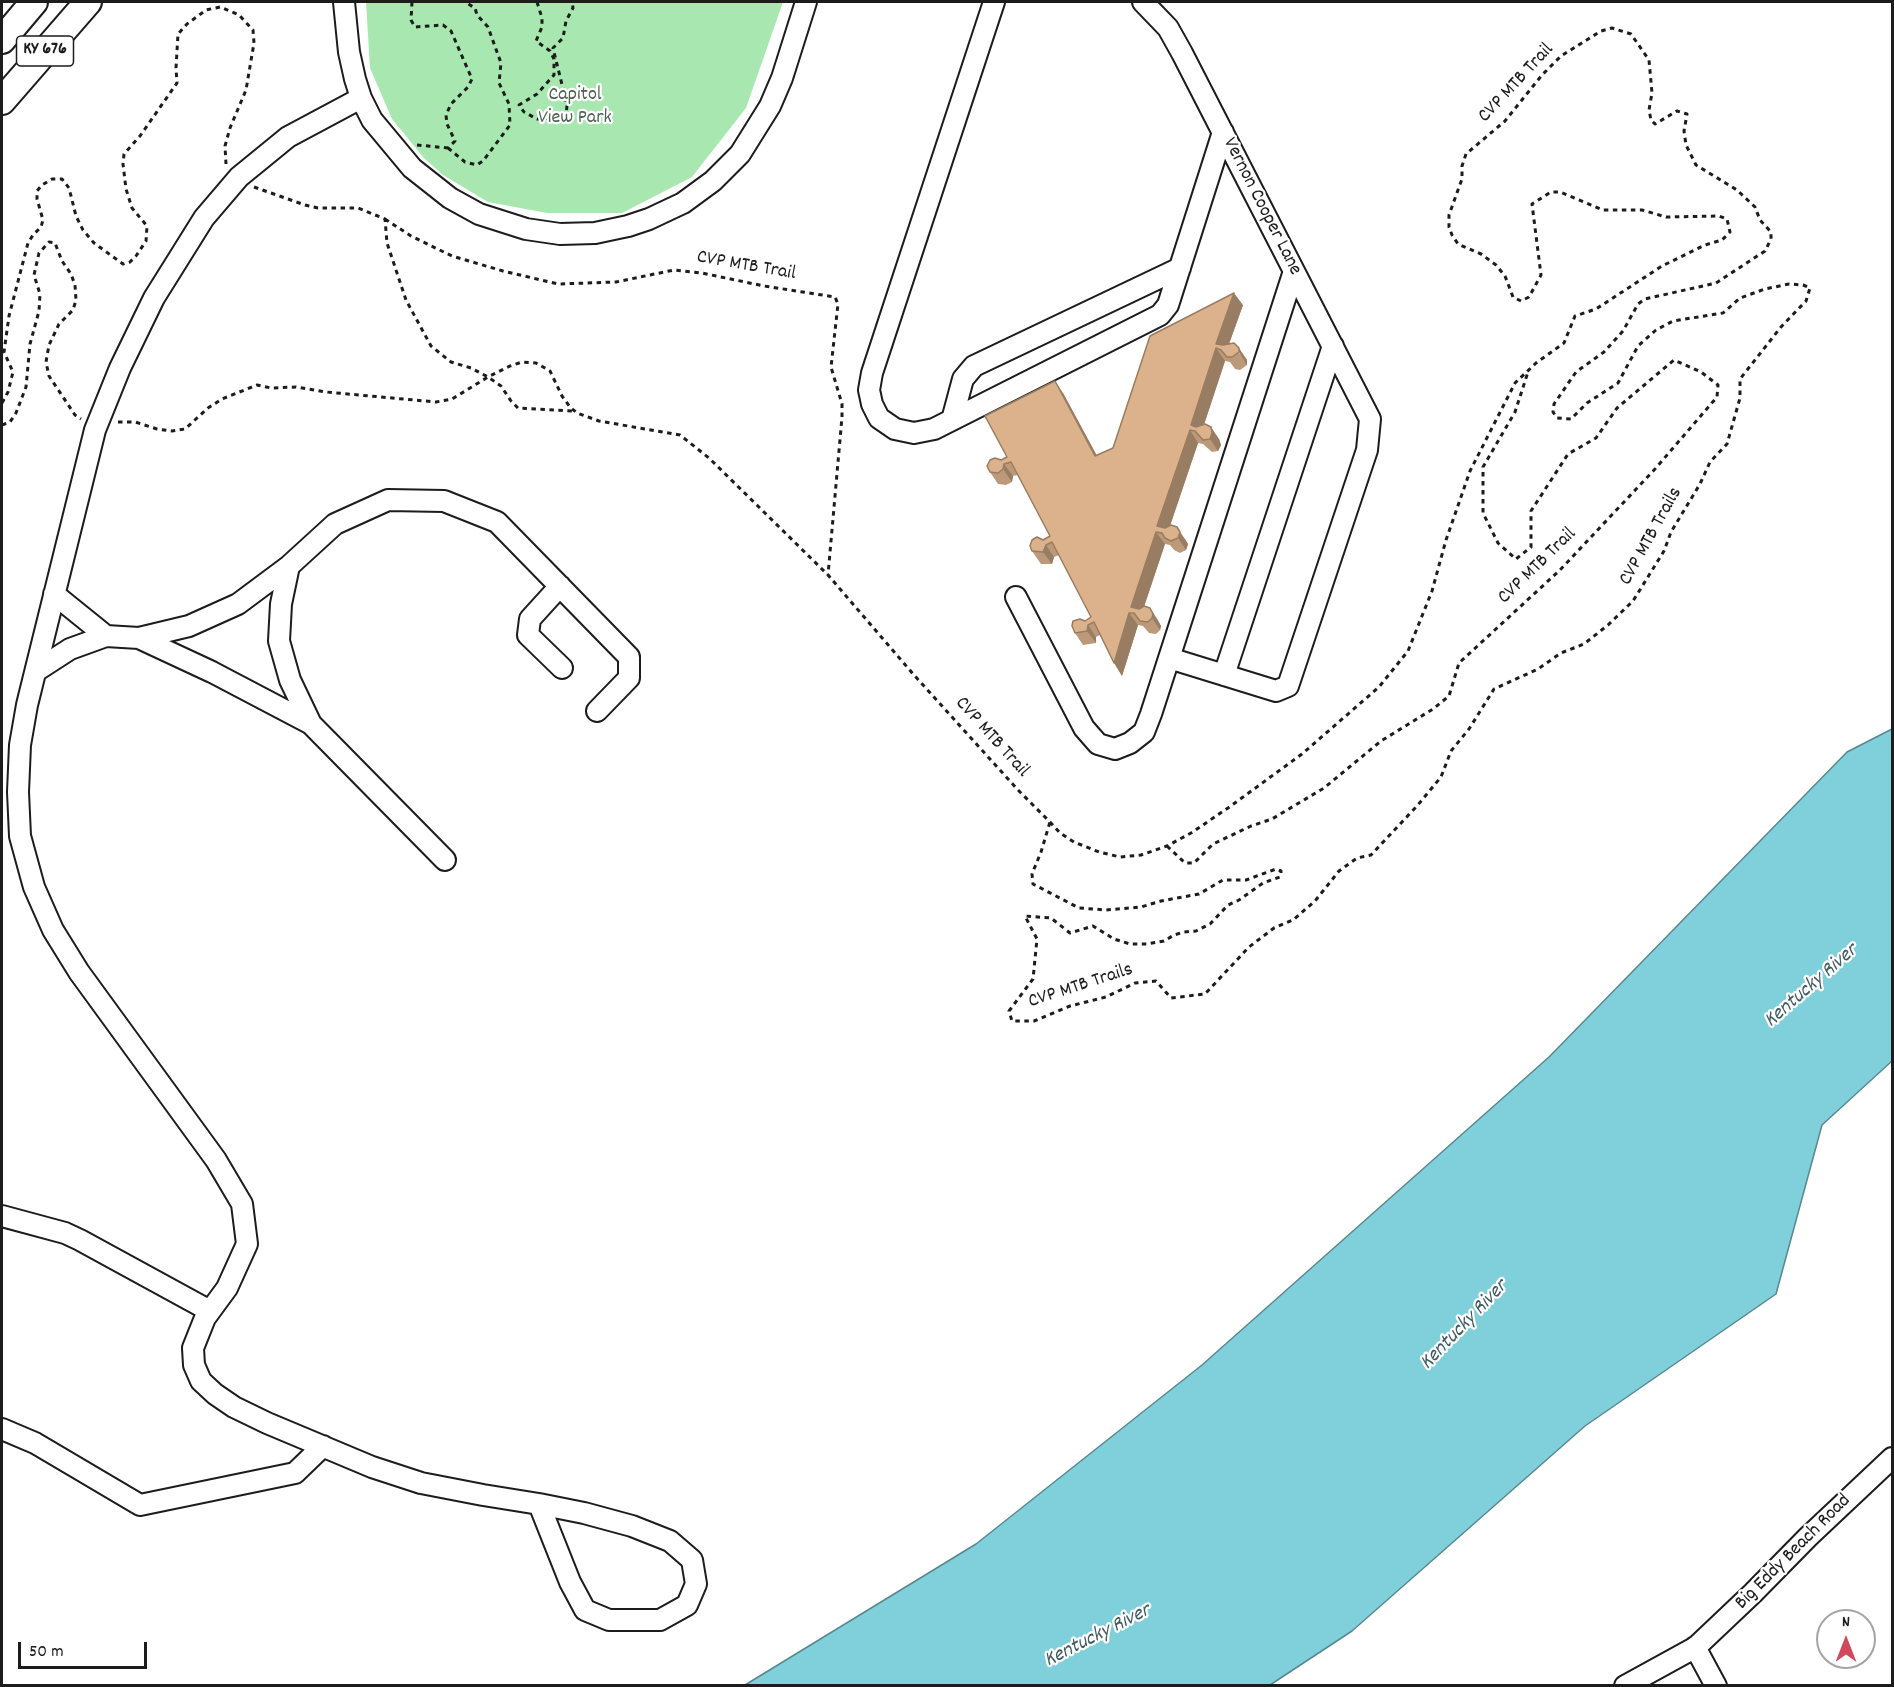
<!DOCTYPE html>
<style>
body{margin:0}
#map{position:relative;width:1894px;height:1687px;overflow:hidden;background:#fff;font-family:Dekko,sans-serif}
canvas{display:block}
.frame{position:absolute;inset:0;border:3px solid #1c1c1c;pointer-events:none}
.north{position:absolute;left:1816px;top:1609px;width:60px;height:60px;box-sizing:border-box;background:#fff;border:2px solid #a4a4a4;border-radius:50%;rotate:0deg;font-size:16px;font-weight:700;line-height:24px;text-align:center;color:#1c1c1c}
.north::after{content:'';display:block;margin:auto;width:21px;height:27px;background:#d1495b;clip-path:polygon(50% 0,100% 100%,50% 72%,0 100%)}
.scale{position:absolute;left:18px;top:1642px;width:129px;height:27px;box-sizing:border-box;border:3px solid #1c1c1c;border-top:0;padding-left:8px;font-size:18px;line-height:21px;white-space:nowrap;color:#1c1c1c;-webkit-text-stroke:4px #fff;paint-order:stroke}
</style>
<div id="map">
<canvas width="1894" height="1687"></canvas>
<div class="frame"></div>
<div class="north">N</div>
<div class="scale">50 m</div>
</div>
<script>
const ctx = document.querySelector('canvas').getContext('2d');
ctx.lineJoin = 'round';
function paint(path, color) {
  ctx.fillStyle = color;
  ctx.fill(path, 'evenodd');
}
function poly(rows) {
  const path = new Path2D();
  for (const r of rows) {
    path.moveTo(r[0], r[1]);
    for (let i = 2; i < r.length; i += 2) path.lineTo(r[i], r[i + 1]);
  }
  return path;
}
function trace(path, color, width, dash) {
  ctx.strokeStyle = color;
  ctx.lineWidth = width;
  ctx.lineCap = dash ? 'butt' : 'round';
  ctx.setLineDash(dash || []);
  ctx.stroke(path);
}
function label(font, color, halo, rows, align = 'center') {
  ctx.font = font + ' Dekko,sans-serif';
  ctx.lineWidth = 4.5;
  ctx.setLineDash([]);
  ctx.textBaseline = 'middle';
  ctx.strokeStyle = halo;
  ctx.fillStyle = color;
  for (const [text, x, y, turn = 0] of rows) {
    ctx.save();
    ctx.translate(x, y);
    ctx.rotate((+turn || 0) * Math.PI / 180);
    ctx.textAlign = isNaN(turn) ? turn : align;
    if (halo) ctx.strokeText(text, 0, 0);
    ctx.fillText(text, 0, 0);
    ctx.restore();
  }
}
paint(poly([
 [366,2,783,2,746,108,692,177,622,213,547,213,488,202,443,175,424,158,392,119,370,68]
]), '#a8e8b0');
const water = poly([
 [1892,729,1892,1061,1822,1125,1776,1294,1585,1426,1352,1631,1270,1685,745,1685,976,1544,1202,1365,1549,1057,1847,752,1892,729]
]);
paint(water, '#80d0dc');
trace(water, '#58888f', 1.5);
const minor = poly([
 [344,2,349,52,355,79,361,98,372,120,412,168,450,198,479,214,526,229,560,234,595,233,628,226,649,219,683,203,713,181,740,154,770,106,782,78,806,2],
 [994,2,872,373,869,390,872,404,879,418,895,429,914,433,934,429,1160,315,1168,305,1223,132],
 [1143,2,1168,28,1182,53,1370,419,1367,450,1288,686,1276,691,1169,658],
 [361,98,288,137,239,177,204,218,154,298,120,368,95,430,27,705,20,745,18,792,20,836,34,887,53,930,79,972,216,1160,242,1204,247,1244,227,1288,205,1318,193,1348,194,1365,201,1381,215,1394,234,1407,267,1423,372,1467,421,1483,483,1495,539,1504,584,1513,632,1526,670,1541,692,1560,696,1584,687,1605,660,1620,609,1620,585,1610,570,1582,539,1504],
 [952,420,963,379,974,366,1180,268],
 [289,566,281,604,279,641,290,680,311,724],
 [560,586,530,619,528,635,562,668],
 [1016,597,1084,728,1098,744,1115,749,1130,743,1144,732,1151,714,1294,271],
 [106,636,139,638,212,672,311,724,445,860],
 [139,638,189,626,238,604,289,566,335,524,388,500,444,501,497,522,629,657,629,678,597,711],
 [36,671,70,649,106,636,54,594],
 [1224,675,1333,346],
 [2,1216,65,1233,80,1240,210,1311],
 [2,1429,35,1443,140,1505,295,1473,323,1446],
 [1695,1647,1716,1686],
 [1625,1686,1696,1647,1753,1593,1808,1537,1892,1458]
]);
const major = poly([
 [2,40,34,2],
 [2,101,88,2]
]);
trace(minor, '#1c1c1c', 24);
trace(major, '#1c1c1c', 30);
trace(poly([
 [412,2,411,20,415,27,443,25,451,31,472,79,468,87,451,104,446,115,447,124,455,141,448,148],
 [537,2,542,18,542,27,536,41,550,51,554,59,554,75,537,94,519,105,524,112,537,119,566,117,567,105,553,48,563,38,566,21,573,8,572,2],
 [417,145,448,148],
 [448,148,465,162,477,165,483,161,510,125,509,104,499,83,501,63,488,27,477,15,475,8,465,2],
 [254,187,305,205,318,208,358,208,385,219,387,243,406,300,431,346,451,362,471,368,488,377,501,386,511,401,518,408,573,411],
 [385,219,411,236,452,256,503,271,558,284,616,282,674,270,702,273,764,286,835,297,838,304,831,367,842,404,842,417,828,575],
 [2,403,8,392,13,372,4,352,9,316,28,243,33,235,41,227,43,220,37,199,37,191,42,185,52,179,62,179,69,188,76,216,83,230,94,243,123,264,130,262,136,256,146,241,147,226,132,208,126,189,123,164,124,154,140,136,177,83,176,68,178,34,187,24,206,10,220,7,239,15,253,30,254,43,246,90,230,128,225,146,226,164],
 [118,422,135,422,157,429,172,431,185,429,208,408,222,399,257,385,271,388,296,387,326,392,436,402,452,399,488,377,510,366,522,362,536,363,550,371,562,396,570,407,577,413,599,421,680,435,709,458,828,575,914,675,1018,790,1050,822,1060,833,1074,842,1099,852,1120,857,1141,855,1167,846,1191,833,1228,808,1302,754,1379,687,1408,651,1432,591,1446,540,1470,471,1515,383,1536,363,1564,343,1575,316,1596,309,1662,266,1705,245,1722,240,1730,232,1727,219,1719,216,1666,217,1642,210,1603,210,1560,192,1551,192,1532,204,1541,275,1529,297,1521,301,1513,297,1505,276,1496,265,1481,254,1458,244,1452,235,1449,227,1449,215,1462,179,1462,166,1466,154,1505,121,1542,75,1561,56,1601,31,1612,28,1631,34,1649,60,1652,93,1649,110,1651,120,1655,124,1677,111,1687,114,1684,131,1686,145,1696,165,1737,190,1755,207,1760,220,1771,232,1771,239,1765,251,1716,283,1645,299,1638,304,1623,331,1604,352,1576,372,1554,404,1553,412,1557,418,1571,419,1587,403,1618,383,1638,346,1656,330,1673,321,1723,313,1740,298,1765,289,1789,284,1803,285,1810,288,1806,301,1781,327,1740,379,1740,398,1727,444,1710,462,1700,484,1671,532,1664,551,1633,601,1608,625,1584,644,1561,653,1538,669,1494,689,1469,729,1451,751,1441,777,1417,806,1371,855,1357,858,1339,871,1315,901,1293,920,1274,928,1249,947,1205,994,1171,998,1156,981,1135,983,1106,997,1070,1006,1034,1021,1012,1021,1009,1011,1033,979,1037,939,1025,916,1051,918,1070,933,1093,926,1114,939,1130,944,1147,944,1164,941,1174,935,1184,932,1196,931,1210,924,1228,905,1239,900,1263,883,1280,877,1281,874,1281,871,1276,869,1246,880,1223,880,1199,894,1161,901,1141,907,1106,910,1079,908,1033,884,1032,874,1041,852,1050,822],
 [2,425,10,422,16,413,26,387,30,344,39,311,40,294,34,275,39,253,49,242,55,243,62,261,71,274,75,285,76,300,73,310,59,324,49,345,46,362,49,376,75,415,81,419],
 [1167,846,1185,863,1194,863,1213,844,1251,826,1272,819,1324,788,1381,741,1433,709,1449,696,1459,663,1560,570,1655,469,1717,397,1718,385,1701,372,1674,360,1617,408,1596,438,1568,454,1531,511,1531,547,1516,559,1498,543,1483,513,1483,467,1515,412,1528,372]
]), '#1c1c1c', 3, [4.5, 4.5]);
trace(minor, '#fff', 20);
trace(major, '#fff', 26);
paint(poly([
 [1243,305,1229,344,1247,360,1247,365,1240,370,1235,369,1230,362,1225,361,1204,424,1219,439,1221,445,1218,451,1212,452,1203,444,1198,443,1170,525,1185,539,1188,544,1186,550,1180,553,1174,550,1170,545,1165,544,1144,606,1150,608,1158,620,1161,626,1160,630,1156,634,1149,633,1143,626,1138,625,1122,676,1100,635,1096,637,1096,643,1083,645,1075,633,1085,621,1091,617,1059,555,1054,557,1052,564,1041,564,1032,551,1043,540,1050,536,1018,475,1013,476,1012,482,1006,485,998,484,990,472,1001,460,1007,457,1063,393,1097,456,1113,448]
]), '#bc9978');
paint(poly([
 [1234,293,1243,305,1225,355,1216,344],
 [1216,348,1225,361,1200,437,1191,425],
 [1239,348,1247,360,1247,365,1239,352],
 [1055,381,1063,393,1104,469,1095,456],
 [1211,427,1219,439,1221,445,1218,451,1210,439],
 [1190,430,1198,443,1166,538,1157,526],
 [1004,464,1013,476,1012,482,1003,469],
 [1177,527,1188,544,1186,550,1178,538],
 [1156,532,1165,544,1140,619,1131,607],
 [1046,545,1054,557,1052,564,1043,552],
 [1150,608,1161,626,1160,630,1152,618],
 [1129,613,1138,625,1122,676,1114,663],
 [1088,625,1096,637,1096,643,1087,631]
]), '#997d62');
const building = poly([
 [1234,293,1216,344,1223,345,1234,343,1239,348,1239,352,1232,357,1227,357,1221,350,1216,348,1191,425,1196,427,1205,424,1211,427,1212,433,1210,439,1203,440,1195,431,1190,430,1157,526,1165,528,1171,525,1177,527,1180,532,1178,538,1171,541,1165,538,1162,533,1156,532,1131,607,1139,609,1144,606,1150,608,1153,614,1152,618,1148,622,1140,621,1134,613,1129,613,1114,663,1094,622,1088,625,1087,631,1075,633,1072,626,1073,621,1080,619,1085,621,1091,617,1052,542,1046,545,1043,552,1032,551,1030,546,1032,540,1037,537,1043,540,1050,536,1011,462,1004,464,1003,469,998,473,990,472,987,466,990,460,995,458,1001,460,1007,457,985,416,1055,381,1095,456,1113,448,1150,336,1234,293]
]);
paint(building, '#dbb28c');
trace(building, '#997d62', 1.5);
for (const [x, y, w] of [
 [45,51,57]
]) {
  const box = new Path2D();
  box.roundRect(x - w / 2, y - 15, w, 30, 4.5);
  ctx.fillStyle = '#fff';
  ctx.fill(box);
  trace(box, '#1c1c1c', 1.5);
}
label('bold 18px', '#1c1c1c', null, [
 ["KY 676",45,51]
]);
label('20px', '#1c1c1c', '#fff', [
 ["CVP MTB Trail",1517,84,-47],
 ["Vernon Cooper Lane",1261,207,63],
 ["CVP MTB Trail",746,267,10],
 ["CVP MTB Trails",1652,537,-61],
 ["CVP MTB Trail",1538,567,-44],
 ["CVP MTB Trail",991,738,48],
 ["CVP MTB Trails",1081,987,-18],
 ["Big Eddy Beach Road",1794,1553,-45]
]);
label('20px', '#4d6350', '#fff', [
 ["Capitol",575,96],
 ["View Park",575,119]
]);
label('italic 21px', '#3f5b5f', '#fff', [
 ["Kentucky River",1812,987,-41],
 ["Kentucky River",1465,1326,-46],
 ["Kentucky River",1098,1637,-27]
]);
</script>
